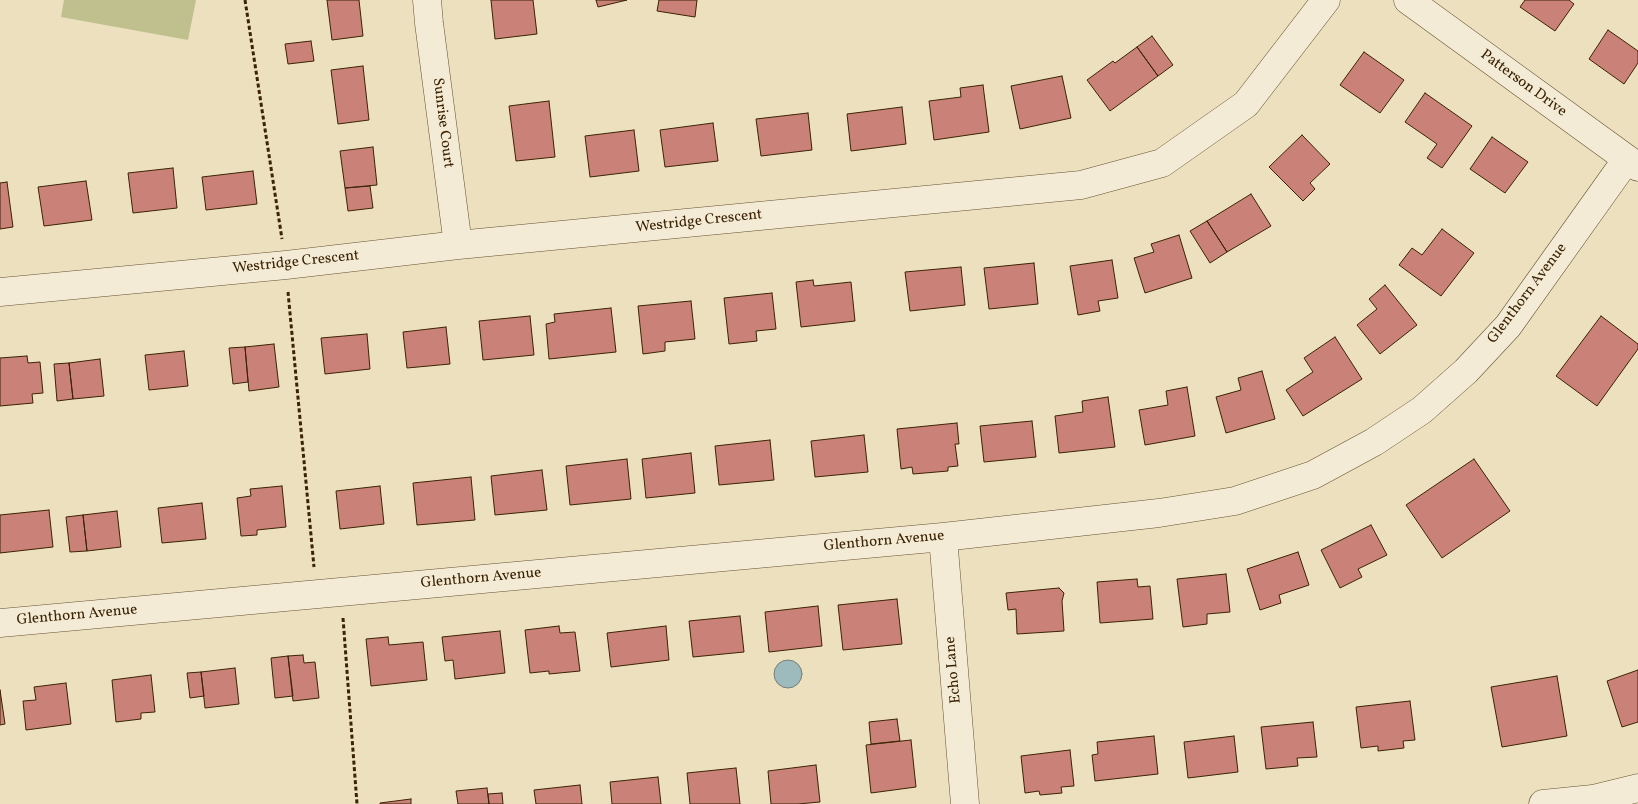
<!DOCTYPE html>
<style>
body{margin:0}
canvas{display:block;background:#ece0bf}
</style>
<canvas width="1638" height="804"></canvas>
<script>
const ctx = document.querySelector('canvas').getContext('2d');
ctx.lineJoin = 'round';
function paint(path, color) {
  ctx.fillStyle = color;
  ctx.fill(path, 'evenodd');
}
function poly(rows) {
  const path = new Path2D();
  for (const r of rows) {
    if (r.length === 3) {
      path.moveTo(r[0] + r[2], r[1]);
      path.arc(r[0], r[1], r[2], 0, 2 * Math.PI);
      continue;
    }
    path.moveTo(r[0], r[1]);
    for (let i = 2; i < r.length; i += 2) path.lineTo(r[i], r[i + 1]);
  }
  return path;
}
function trace(path, color, width, dash) {
  ctx.strokeStyle = color;
  ctx.lineWidth = width;
  ctx.lineCap = dash ? 'butt' : 'round';
  ctx.setLineDash(dash || []);
  ctx.stroke(path);
}
function label(font, color, halo, rows, align = 'center') {
  ctx.font = font + ' Vollkorn,serif';
  ctx.lineWidth = 5;
  ctx.setLineDash([]);
  ctx.textBaseline = 'middle';
  ctx.strokeStyle = halo;
  ctx.fillStyle = color;
  for (const [text, x, y, turn = 0] of rows) {
    ctx.save();
    ctx.translate(x, y);
    ctx.rotate((+turn || 0) * Math.PI / 180);
    ctx.textAlign = isNaN(turn) ? turn : align;
    if (halo) ctx.strokeText(text, 0, 0);
    ctx.fillText(text, 0, 0);
    ctx.restore();
  }
}
paint(poly([
 [64,0,196,0,188,40,61,17]
]), '#bfc08d');
const water = poly([
 [788,674,14]
]);
paint(water, '#9dbabd');
trace(water, '#767e73', 1);
const building = poly([
 [327,0,359,0,363,36,332,40,327,0],
 [491,0,533,0,537,34,495,39,491,0],
 [596,0,627,0,598,7,596,0],
 [659,0,697,0,695,17,657,11,659,0],
 [1525,0,1569,0,1574,4,1555,31,1520,7,1525,0],
 [1608,30,1638,51,1638,63,1624,84,1589,59,1608,30],
 [1152,36,1173,65,1158,76,1137,47,1152,36],
 [311,41,314,61,288,64,285,44,311,41],
 [1137,47,1158,76,1110,111,1087,80,1113,61,1115,63,1137,47],
 [1364,52,1404,80,1380,113,1340,85,1364,52],
 [363,66,369,120,338,124,331,70,363,66],
 [1062,76,1071,118,1020,129,1011,86,1062,76],
 [983,85,989,132,934,140,929,101,961,97,960,88,983,85],
 [1425,93,1472,126,1442,168,1427,158,1437,144,1405,122,1425,93],
 [549,101,555,157,516,161,509,106,549,101],
 [902,107,906,144,851,151,847,114,902,107],
 [808,113,812,150,761,156,756,119,808,113],
 [713,123,718,161,665,167,660,130,713,123],
 [634,130,639,171,590,177,585,136,634,130],
 [1302,135,1330,164,1310,183,1315,189,1303,201,1269,167,1302,135],
 [1492,137,1528,162,1505,193,1470,169,1492,137],
 [373,147,377,185,345,188,340,151,373,147],
 [173,168,177,208,133,213,128,173,173,168],
 [253,171,257,204,206,210,202,177,253,171],
 [86,181,92,220,44,226,38,187,86,181],
 [7,182,13,227,0,229,0,183,7,182],
 [370,186,373,208,348,211,345,188,370,186],
 [1251,194,1271,226,1227,252,1207,221,1251,194],
 [1207,221,1227,252,1210,263,1190,231,1207,221],
 [1442,229,1474,253,1441,296,1399,265,1412,248,1422,255,1442,229],
 [1179,235,1192,278,1145,293,1134,258,1154,252,1151,244,1179,235],
 [1112,260,1118,298,1098,301,1100,311,1078,315,1070,266,1112,260],
 [1034,263,1038,304,989,309,984,268,1034,263],
 [961,267,965,305,910,311,905,272,961,267],
 [813,280,814,286,851,282,855,321,801,327,796,282,813,280],
 [1385,285,1417,325,1380,354,1357,325,1377,309,1369,299,1385,285],
 [772,293,776,329,756,331,757,341,729,344,724,298,772,293],
 [691,301,695,339,665,342,665,351,643,354,638,306,691,301],
 [611,308,616,352,549,359,546,324,555,322,554,314,611,308],
 [530,316,534,355,483,360,479,321,530,316],
 [1601,316,1638,344,1638,349,1597,406,1556,376,1601,316],
 [446,327,450,364,407,368,403,332,446,327],
 [367,334,370,369,325,374,321,338,367,334],
 [1335,337,1362,379,1303,416,1286,390,1313,372,1304,358,1335,337],
 [274,344,279,387,249,391,245,347,274,344],
 [245,347,248,382,233,384,229,348,245,347],
 [184,351,188,386,149,390,145,355,184,351],
 [27,356,28,363,40,362,43,393,32,394,33,403,0,406,0,358,27,356],
 [100,359,104,396,73,399,69,363,100,359],
 [69,363,73,399,57,401,54,364,69,363],
 [1262,371,1275,419,1226,433,1216,397,1241,390,1238,378,1262,371],
 [1187,387,1195,436,1145,445,1139,410,1168,405,1166,391,1187,387],
 [1108,397,1115,447,1059,453,1055,416,1083,412,1082,401,1108,397],
 [1032,421,1036,457,984,462,980,426,1032,421],
 [957,423,959,444,955,444,958,466,948,467,948,471,913,474,912,467,901,469,897,429,957,423],
 [864,435,868,472,815,477,811,441,864,435],
 [770,440,774,480,719,485,715,446,770,440],
 [691,453,695,493,646,498,642,459,691,453],
 [627,459,631,499,570,505,566,466,627,459],
 [1474,459,1510,511,1442,558,1406,505,1474,459],
 [542,470,547,510,495,515,491,476,542,470],
 [471,477,475,520,417,525,413,483,471,477],
 [282,486,286,527,257,530,257,535,241,536,237,498,251,496,250,489,282,486],
 [380,486,384,524,340,529,336,491,380,486],
 [202,503,206,539,162,543,158,508,202,503],
 [49,510,53,547,0,553,0,515,49,510],
 [117,511,121,547,87,551,83,515,117,511],
 [83,515,87,551,70,552,66,517,83,515],
 [1371,525,1387,555,1358,569,1362,577,1340,588,1321,550,1371,525],
 [1298,552,1309,585,1279,595,1281,603,1260,610,1247,569,1298,552],
 [1226,574,1230,612,1207,614,1207,624,1183,627,1177,579,1226,574],
 [1137,579,1138,587,1150,586,1153,619,1100,623,1097,582,1137,579],
 [1059,588,1064,593,1062,601,1064,631,1017,634,1016,609,1008,610,1006,593,1059,588],
 [897,599,902,644,843,650,838,605,897,599],
 [818,606,822,646,769,652,765,612,818,606],
 [740,616,744,652,693,657,689,621,740,616],
 [559,626,560,633,575,632,580,671,549,674,549,671,530,673,525,630,559,626],
 [666,626,669,660,611,667,607,633,666,626],
 [500,631,505,673,455,679,453,660,445,661,442,637,500,631],
 [388,637,389,645,423,642,427,680,371,686,366,639,388,637],
 [303,655,304,663,315,662,319,698,293,701,288,656,303,655],
 [288,656,293,696,275,698,271,658,288,656],
 [235,668,239,704,205,708,201,672,235,668],
 [1638,670,1638,722,1622,727,1607,681,1638,670],
 [201,672,204,696,190,698,187,673,201,672],
 [151,675,155,712,141,713,141,719,116,722,112,680,151,675],
 [1557,676,1567,736,1502,747,1491,687,1557,676],
 [66,683,71,724,26,730,23,701,36,700,34,687,66,683],
 [0,690,5,724,0,725,0,690],
 [1410,701,1415,740,1403,741,1404,748,1378,751,1378,746,1361,748,1356,707,1410,701],
 [897,719,900,741,871,744,869,722,897,719],
 [1313,722,1317,757,1297,758,1298,766,1266,769,1261,727,1313,722],
 [1154,736,1158,774,1095,781,1092,755,1098,754,1097,742,1154,736],
 [1234,736,1238,772,1188,778,1184,742,1234,736],
 [911,740,916,787,871,793,866,745,911,740],
 [1070,750,1074,786,1061,787,1062,793,1040,795,1039,791,1025,793,1021,756,1070,750],
 [816,765,820,802,798,804,771,804,768,771,816,765],
 [736,768,740,804,690,804,687,773,736,768],
 [658,777,661,804,612,804,610,782,658,777],
 [580,785,582,804,536,804,534,790,580,785],
 [487,788,489,804,458,804,456,791,487,788],
 [502,793,503,804,489,804,488,794,502,793],
 [411,799,411,804,380,804,380,803,411,799]
]);
paint(building, '#ca8178');
trace(building, '#3b2303', 1);
const minor = poly([
 [427,0,429,23,458,245],
 [1408,0,1638,167],
 [0,292,286,265,458,245,1081,185,1162,163,1246,104,1326,0],
 [943,537,965,804],
 [0,623,943,537,1159,513,1235,501,1313,475,1374,442,1422,410,1466,371,1508,326,1627,159],
 [1543,804,1593,799,1638,788]
]);
trace(minor, '#675232', 29);
trace(poly([
 [245,0,282,239],
 [288,292,314,567],
 [343,618,357,804]
]), '#3b2303', 3, [4, 2.5]);
trace(minor, '#f3ebd5', 28);
label('15px', '#3b2303', '#f3ebd5', [
 ["Patterson Drive",1523,84,36],
 ["Sunrise Court",442,123,83],
 ["Westridge Crescent",699,222,-6],
 ["Westridge Crescent",296,263,-6],
 ["Glenthorn Avenue",1528,294,-53],
 ["Glenthorn Avenue",884,542,-5],
 ["Glenthorn Avenue",481,579,-5],
 ["Glenthorn Avenue",77,616,-5],
 ["Echo Lane",954,670,-95]
]);
</script>
